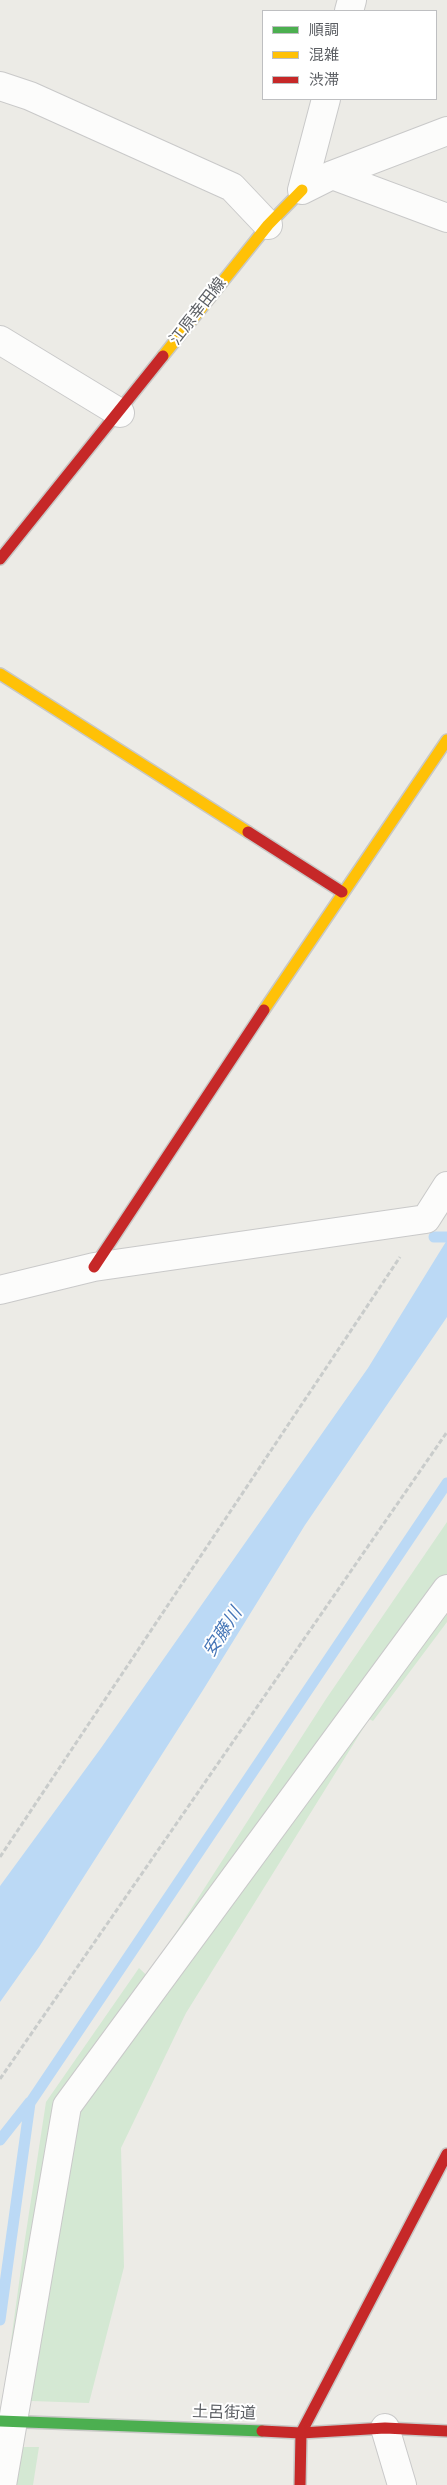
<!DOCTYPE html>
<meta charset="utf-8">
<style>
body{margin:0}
#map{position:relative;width:447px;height:2485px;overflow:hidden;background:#ecebe6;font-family:"Source Sans 3","Noto Sans JP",sans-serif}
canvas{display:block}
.legend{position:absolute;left:262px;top:10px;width:175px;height:90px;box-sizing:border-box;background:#fff;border:1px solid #bebfc1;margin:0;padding:6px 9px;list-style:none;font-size:15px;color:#5c5f64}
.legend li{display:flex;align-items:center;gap:10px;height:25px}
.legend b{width:25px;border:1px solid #bebfc1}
</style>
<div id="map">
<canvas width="447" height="2485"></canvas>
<ul class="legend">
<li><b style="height:6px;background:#4caf50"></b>順調</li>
<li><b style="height:6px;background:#ffc107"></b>混雑</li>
<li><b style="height:6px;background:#c62828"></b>渋滞</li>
</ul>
</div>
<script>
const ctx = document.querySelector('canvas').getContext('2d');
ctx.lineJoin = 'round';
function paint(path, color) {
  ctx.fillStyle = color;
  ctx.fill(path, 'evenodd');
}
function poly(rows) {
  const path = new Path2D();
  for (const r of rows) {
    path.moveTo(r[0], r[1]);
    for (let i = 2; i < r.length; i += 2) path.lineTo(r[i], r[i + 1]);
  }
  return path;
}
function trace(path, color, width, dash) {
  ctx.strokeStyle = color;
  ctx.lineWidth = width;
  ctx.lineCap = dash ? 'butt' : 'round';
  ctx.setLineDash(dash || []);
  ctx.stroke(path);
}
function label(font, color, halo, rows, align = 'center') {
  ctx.font = font + ' "Source Sans 3","Noto Sans JP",sans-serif';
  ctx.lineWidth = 4;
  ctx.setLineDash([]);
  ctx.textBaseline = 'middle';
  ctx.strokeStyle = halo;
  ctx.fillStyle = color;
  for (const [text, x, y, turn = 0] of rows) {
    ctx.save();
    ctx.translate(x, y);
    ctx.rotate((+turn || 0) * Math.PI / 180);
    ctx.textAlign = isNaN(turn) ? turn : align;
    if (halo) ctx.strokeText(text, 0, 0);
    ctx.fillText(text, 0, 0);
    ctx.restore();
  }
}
paint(poly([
 [447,1522,447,1622,373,1721,369,1719,186,2013,121,2148,124,2267,89,2403,3,2400,25,2239,46,2102,139,1968,162,1990,148,1976,326,1699],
 [0,2447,39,2447,33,2485,0,2485]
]), '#d4e8d3');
paint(poly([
 [447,1240,447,1317,305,1525,203,1690,39,1947,0,2002,0,1886,101,1748,368,1368]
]), '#bbd9f5');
trace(poly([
 [434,1237,447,1237],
 [0,2140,30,2102],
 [0,2320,30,2103,447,1483]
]), '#bbd9f5', 11);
const street = poly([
 [349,11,352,0],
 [0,86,30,96,232,187,268,225],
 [332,175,447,218],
 [302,190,332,175,447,131],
 [302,190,326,99],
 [0,340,120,413],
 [0,1290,94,1267,426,1219,447,1186],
 [385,2428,402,2485],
 [2,2485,67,2106,447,1589]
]);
const fast = poly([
 [0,2421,262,2431]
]);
const slow = poly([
 [163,356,268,225,302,190],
 [0,674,248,832],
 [264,1010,447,740]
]);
const jam = poly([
 [0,559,163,356],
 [248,832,342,892],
 [94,1267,264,1010],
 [262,2431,301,2433,385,2428,447,2431],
 [300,2485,301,2433,447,2154]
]);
trace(street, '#c9c9c9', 30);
trace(fast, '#c8c8c6', 14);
trace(slow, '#c8c8c6', 14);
trace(jam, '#c8c8c6', 14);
trace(poly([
 [0,1857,400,1257],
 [0,2079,447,1432]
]), '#c9cccb', 3, [5, 2.5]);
trace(street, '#fcfcfb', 28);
trace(fast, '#4caf50', 11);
trace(slow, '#ffc107', 11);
trace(jam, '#c62828', 11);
label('16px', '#5c5f64', '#fff', [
 ["江原幸田線",199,312,-52],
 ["土呂街道",224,2414,2]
]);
label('italic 18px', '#4676b7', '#fff', [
 ["安藤川",224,1633,-57]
]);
</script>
